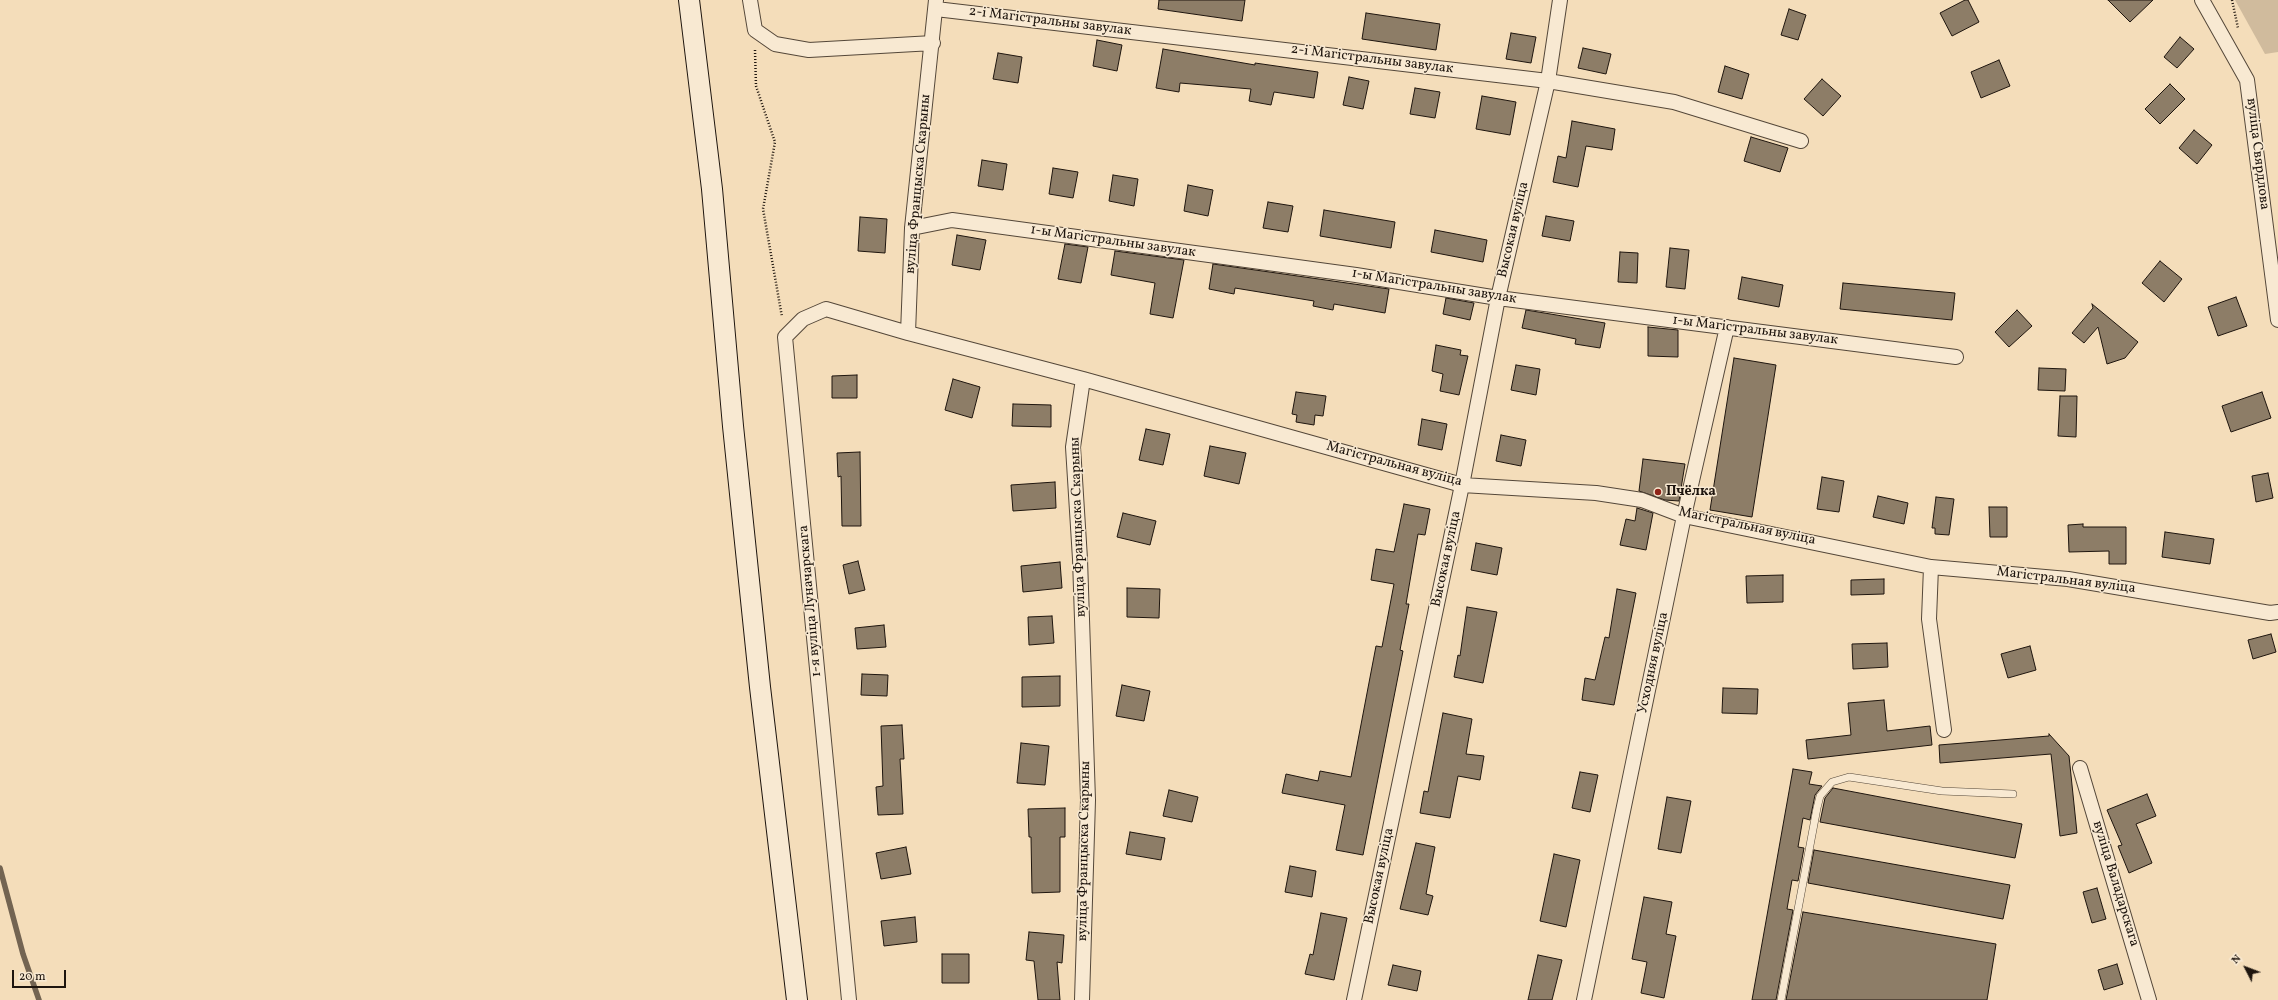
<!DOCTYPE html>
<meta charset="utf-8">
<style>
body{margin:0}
#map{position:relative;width:2278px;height:1000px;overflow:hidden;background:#f4ddba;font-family:Vollkorn,serif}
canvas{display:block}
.north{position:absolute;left:2226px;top:948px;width:40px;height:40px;-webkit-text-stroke:3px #f8e9d2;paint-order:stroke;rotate:312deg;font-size:11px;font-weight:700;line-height:16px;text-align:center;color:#1e150e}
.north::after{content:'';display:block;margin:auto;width:14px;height:18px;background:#1e150e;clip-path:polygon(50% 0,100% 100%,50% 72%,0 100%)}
.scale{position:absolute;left:12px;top:970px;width:54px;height:18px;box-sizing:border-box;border:2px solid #1e150e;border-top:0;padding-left:5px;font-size:12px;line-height:14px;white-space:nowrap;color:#1e150e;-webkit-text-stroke:3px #f8e9d2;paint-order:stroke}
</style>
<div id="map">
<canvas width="2278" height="1000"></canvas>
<div class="north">N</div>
<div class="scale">20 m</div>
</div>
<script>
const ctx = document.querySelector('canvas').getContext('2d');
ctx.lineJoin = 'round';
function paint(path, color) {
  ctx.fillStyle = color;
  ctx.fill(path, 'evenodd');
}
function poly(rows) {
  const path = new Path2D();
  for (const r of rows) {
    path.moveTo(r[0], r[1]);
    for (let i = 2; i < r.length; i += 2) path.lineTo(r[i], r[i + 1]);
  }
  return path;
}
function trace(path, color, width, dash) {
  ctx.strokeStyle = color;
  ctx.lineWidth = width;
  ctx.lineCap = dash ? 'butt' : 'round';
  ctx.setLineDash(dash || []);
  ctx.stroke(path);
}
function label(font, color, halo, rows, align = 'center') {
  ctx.font = font + ' Vollkorn,serif';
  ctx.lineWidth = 3;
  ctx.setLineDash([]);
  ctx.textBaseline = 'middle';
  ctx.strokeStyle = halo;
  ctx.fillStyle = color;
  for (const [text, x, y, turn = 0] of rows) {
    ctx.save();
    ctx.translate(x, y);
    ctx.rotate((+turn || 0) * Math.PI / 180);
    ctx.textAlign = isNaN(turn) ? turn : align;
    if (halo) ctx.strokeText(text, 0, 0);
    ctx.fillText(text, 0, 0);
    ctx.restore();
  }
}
paint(poly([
 [2235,0,2278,0,2278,52,2265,54]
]), '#d0bb9d');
trace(poly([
 [0,868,23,954,39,1000]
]), '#736452', 5.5);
const building = poly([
 [1159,0,1245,0,1242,21,1158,9,1159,0],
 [1965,0,1968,0,1979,22,1952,36,1940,13,1965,0],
 [2108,0,2153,0,2130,22,2108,0],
 [1789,9,1806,15,1798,40,1781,35,1789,9],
 [1366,13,1440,24,1436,50,1362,39,1366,13],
 [1511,33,1536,37,1531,63,1506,59,1511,33],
 [2180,37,2194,49,2177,68,2164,57,2180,37],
 [1097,40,1122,45,1117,71,1093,66,1097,40],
 [1583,48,1611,54,1606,74,1578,68,1583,48],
 [1163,49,1255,65,1255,63,1318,72,1314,98,1274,92,1271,105,1249,101,1251,89,1180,83,1179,92,1156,88,1163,49],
 [998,53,1022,57,1018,83,993,79,998,53],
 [1999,60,2010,86,1981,98,1971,72,1999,60],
 [1725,66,1749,74,1742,99,1718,92,1725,66],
 [1349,77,1369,81,1363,109,1343,105,1349,77],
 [1822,79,1841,96,1823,116,1804,99,1822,79],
 [2170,84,2185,99,2160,124,2145,109,2170,84],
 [1415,88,1440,92,1435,118,1410,114,1415,88],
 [1482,96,1516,102,1510,135,1476,129,1482,96],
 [1572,121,1615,129,1612,150,1586,146,1578,187,1553,182,1558,156,1566,158,1572,121],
 [2194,130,2212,145,2197,164,2179,148,2194,130],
 [1751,137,1788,148,1780,172,1744,161,1751,137],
 [982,160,1007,164,1003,190,978,186,982,160],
 [1053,168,1078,172,1073,198,1049,194,1053,168],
 [1113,175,1138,179,1134,206,1109,201,1113,175],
 [1188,185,1213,190,1208,216,1184,211,1188,185],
 [1268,202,1293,206,1288,232,1263,228,1268,202],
 [1324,210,1395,222,1391,248,1320,236,1324,210],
 [1546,216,1574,221,1570,241,1542,236,1546,216],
 [860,217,887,219,885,253,858,251,860,217],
 [1435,230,1487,240,1483,262,1431,252,1435,230],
 [957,235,986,240,980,270,952,265,957,235],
 [1065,244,1088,247,1081,283,1058,279,1065,244],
 [1670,248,1689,250,1685,289,1666,287,1670,248],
 [1115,251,1184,260,1173,318,1150,314,1155,283,1111,275,1115,251],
 [1620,252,1638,253,1637,283,1618,282,1620,252],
 [2160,261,2182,279,2164,302,2142,283,2160,261],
 [1213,264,1389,289,1385,313,1334,304,1333,310,1313,306,1314,301,1235,288,1234,294,1209,289,1213,264],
 [1742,277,1783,285,1779,307,1738,299,1742,277],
 [1843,283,1955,293,1952,320,1840,309,1843,283],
 [2236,297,2247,326,2218,336,2208,307,2236,297],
 [1446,298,1474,303,1470,320,1443,314,1446,298],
 [2092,304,2138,342,2125,358,2107,364,2098,327,2084,343,2072,333,2093,308,2092,304],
 [1526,310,1605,323,1600,348,1575,344,1576,339,1522,328,1526,310],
 [2017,310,2032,326,2009,347,1995,332,2017,310],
 [1648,327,1678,330,1678,357,1648,356,1648,327],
 [1436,345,1461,350,1460,355,1468,356,1459,395,1440,391,1443,374,1432,371,1436,345],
 [1734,358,1776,365,1752,517,1710,510,1734,358],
 [1516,365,1540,369,1536,395,1511,390,1516,365],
 [2039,368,2066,369,2065,391,2038,390,2039,368],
 [857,375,857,398,832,398,832,376,857,375],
 [953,379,980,387,972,418,945,410,953,379],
 [1296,392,1326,396,1323,416,1315,415,1314,425,1296,422,1297,415,1292,414,1296,392],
 [2262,392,2271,418,2231,432,2222,406,2262,392],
 [2060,396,2077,396,2076,437,2058,436,2060,396],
 [1013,404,1051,405,1051,427,1012,426,1013,404],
 [1422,419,1447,424,1442,450,1418,445,1422,419],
 [1146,429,1170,434,1163,465,1139,460,1146,429],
 [1501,435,1526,440,1521,466,1496,461,1501,435],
 [1210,446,1246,453,1239,484,1204,476,1210,446],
 [860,452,861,526,842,526,841,476,838,477,837,453,860,452],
 [1643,459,1685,464,1679,501,1665,500,1639,491,1643,459],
 [2268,473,2273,498,2256,502,2252,476,2268,473],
 [1822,477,1844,481,1839,512,1817,509,1822,477],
 [1055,482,1056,508,1013,511,1011,485,1055,482],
 [1878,496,1908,503,1904,524,1873,517,1878,496],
 [1936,497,1954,499,1949,535,1935,534,1935,528,1932,528,1936,497],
 [1404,504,1430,509,1425,535,1418,534,1406,604,1409,604,1400,650,1403,651,1363,855,1336,850,1345,805,1282,793,1286,774,1318,781,1320,771,1351,777,1376,646,1382,647,1394,584,1371,580,1376,549,1394,552,1404,504],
 [1989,507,2007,507,2007,537,1990,537,1989,507],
 [1637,508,1653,513,1646,550,1620,545,1626,519,1635,521,1637,508],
 [1123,513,1156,521,1150,545,1117,537,1123,513],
 [2083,524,2083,527,2126,527,2126,564,2109,564,2109,551,2069,552,2068,525,2083,524],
 [2165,532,2214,539,2210,564,2162,557,2165,532],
 [1476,543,1502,548,1497,575,1471,570,1476,543],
 [858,561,865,590,849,594,843,565,858,561],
 [1060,562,1062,588,1023,592,1021,566,1060,562],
 [1783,575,1783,602,1747,603,1746,576,1783,575],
 [1884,579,1884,594,1851,595,1851,580,1884,579],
 [1127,588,1160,589,1159,618,1127,617,1127,588],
 [1617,589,1636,593,1614,705,1582,700,1585,678,1595,680,1605,637,1609,638,1617,589],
 [1467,607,1497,612,1483,683,1454,677,1458,655,1460,656,1467,607],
 [1052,616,1054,643,1029,645,1028,617,1052,616],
 [884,625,886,647,857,649,855,628,884,625],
 [2271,634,2276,652,2253,659,2248,640,2271,634],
 [1887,643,1888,667,1853,669,1852,644,1887,643],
 [2030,646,2036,670,2008,678,2001,654,2030,646],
 [862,674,888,675,887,696,861,695,862,674],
 [1060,676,1060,706,1022,707,1022,677,1060,676],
 [1122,685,1150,691,1144,721,1116,716,1122,685],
 [1723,688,1758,689,1757,714,1722,713,1723,688],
 [1884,700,1887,731,1930,726,1932,745,1808,759,1806,740,1851,735,1848,703,1884,700],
 [1443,713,1472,719,1466,754,1484,756,1480,780,1458,776,1450,818,1420,813,1424,791,1428,792,1443,713],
 [902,725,904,759,900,759,903,814,878,815,876,787,883,786,881,726,902,725],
 [2049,734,2069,756,2077,833,2060,836,2051,754,1940,763,1939,745,2049,736,2049,734],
 [1021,743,1049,746,1045,785,1017,783,1021,743],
 [1793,769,1812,772,1809,784,1822,786,1815,795,1810,820,1803,818,1798,847,1804,848,1798,881,1792,880,1787,909,1793,910,1776,1000,1752,1000,1793,769],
 [1580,772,1598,775,1590,812,1572,808,1580,772],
 [1833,788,2022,824,2015,858,1820,822,1825,798,1833,788],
 [1169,790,1198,797,1192,822,1163,816,1169,790],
 [2147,794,2156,816,2136,824,2152,863,2129,873,2118,846,2122,845,2107,810,2147,794],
 [1667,797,1691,801,1681,853,1658,849,1667,797],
 [1065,808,1065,837,1060,837,1060,892,1032,893,1031,837,1029,837,1028,809,1065,808],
 [1130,832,1165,838,1161,860,1126,854,1130,832],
 [1416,843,1435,847,1426,894,1433,896,1428,915,1400,909,1416,843],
 [906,847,911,874,881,879,876,853,906,847],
 [1814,850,2010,885,2003,919,1808,883,1814,850],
 [1554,854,1580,860,1566,927,1540,921,1554,854],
 [1290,866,1316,871,1312,897,1285,892,1290,866],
 [2097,888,2106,919,2092,923,2083,892,2097,888],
 [1644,897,1672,902,1666,934,1676,936,1664,998,1641,993,1647,962,1632,959,1644,897],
 [1803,912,1996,944,1987,1000,1786,1000,1803,912],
 [1321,913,1347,918,1334,980,1305,974,1310,954,1313,955,1321,913],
 [915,917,917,942,884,946,881,921,915,917],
 [1029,932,1064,935,1062,963,1057,962,1060,1000,1038,1000,1034,961,1026,960,1029,932],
 [942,954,969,954,969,983,942,983,942,954],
 [1538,955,1562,960,1552,1000,1528,1000,1538,955],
 [2117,964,2123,984,2104,990,2098,970,2117,964],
 [1393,965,1421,971,1417,991,1388,985,1393,965]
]);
paint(building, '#8d7d67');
trace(building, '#1e150e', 1);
const lane = poly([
 [1781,1000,1817,808,1820,796,1832,782,1849,777,1942,791,2013,794]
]);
const street = poly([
 [750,0,755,30,775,44,809,50,933,43],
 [936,0,912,228,908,333,1083,379,1073,447,1080,559,1088,800,1082,1000],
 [2202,0,2247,80,2278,320],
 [936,9,1548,81,1674,102,1801,141],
 [912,228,952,220,1356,275,1498,298,1956,357],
 [1083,379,1462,485,1596,493,1642,500,1684,516,1931,567,2068,579,2270,613,2278,612],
 [1931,567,1929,619,1944,730],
 [2080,768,2149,1000],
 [849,1000,785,337,803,319,826,309,908,333],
 [1354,1000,1462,485,1498,298,1548,81,1560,0],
 [1584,1000,1684,516,1727,327]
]);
const secondary = poly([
 [689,0,712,189,733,426,760,687,797,1000]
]);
trace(lane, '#544739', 8);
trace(street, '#544739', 16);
trace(secondary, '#1e150e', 22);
trace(poly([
 [2232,0,2238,28],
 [755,50,756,86,775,142,763,209,782,317]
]), '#1e150e', 2.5, [1, 2]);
trace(lane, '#f8e9d2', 7);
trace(street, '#f8e9d2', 14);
trace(secondary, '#f8e9d2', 20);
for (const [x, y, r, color] of [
 [1658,492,4,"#8f2418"]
]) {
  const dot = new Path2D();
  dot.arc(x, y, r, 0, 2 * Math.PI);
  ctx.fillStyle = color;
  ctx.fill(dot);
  trace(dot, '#f8e9d2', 1.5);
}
label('14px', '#1e150e', '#f8e9d2', [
 ["2-і Магістральны завулак",1050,22,7],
 ["2-і Магістральны завулак",1372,60,7],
 ["вуліца Свярдлова",2257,154,83],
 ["вуліца Францыска Скарыны",919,184,-85],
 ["Высокая вуліца",1514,230,-77],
 ["1-ы Магістральны завулак",1113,242,8],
 ["1-ы Магістральны завулак",1434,287,9],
 ["1-ы Магістральны завулак",1755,331,7],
 ["Магістральная вуліца",1394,465,15],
 ["вуліца Францыска Скарыны",1079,527,-92],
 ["Магістральная вуліца",1747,527,12],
 ["Высокая вуліца",1447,559,-78],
 ["Магістральная вуліца",2066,581,7],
 ["1-я вуліца Луначарскага",811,601,-95],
 ["Усходняя вуліца",1654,663,-78],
 ["вуліца Францыска Скарыны",1085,851,-89],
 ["Высокая вуліца",1380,876,-78],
 ["вуліца Валадарскага",2115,884,73]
]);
label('bold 14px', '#1e150e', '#f8e9d2', [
 ["Пчёлка",1666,492]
], 'left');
</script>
